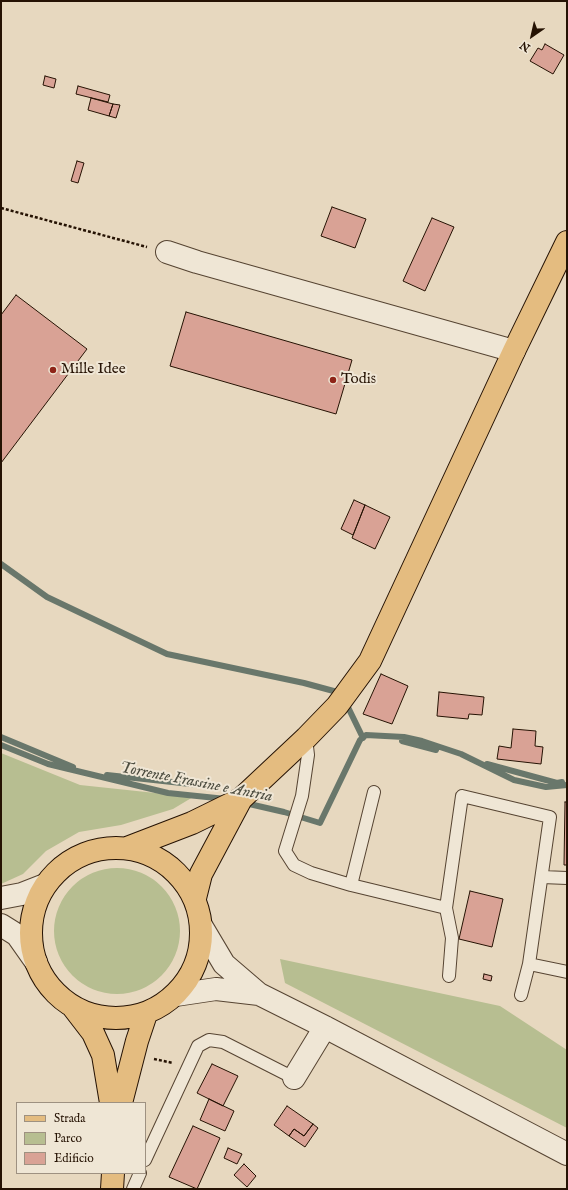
<!DOCTYPE html>
<style>
body{margin:0}
#map{position:relative;width:568px;height:1190px;overflow:hidden;background:#e7d8bf;font-family:"IM FELL English",serif}
canvas{display:block}
.frame{position:absolute;inset:0;border:2px solid #251203;pointer-events:none}
.legend{position:absolute;left:16px;top:1102px;width:130px;height:72px;box-sizing:border-box;background:#efe6d5;border:1px solid #9e9181;margin:0;padding:5px 7px;list-style:none;font-size:12px;color:#251203}
.legend li{display:flex;align-items:center;gap:8px;height:20px}
.legend b{width:20px;border:1px solid #9e9181}
.north{position:absolute;left:512px;top:16px;width:40px;height:40px;-webkit-text-stroke:3px #efe6d5;paint-order:stroke;rotate:214deg;font-size:11px;font-weight:700;line-height:16px;text-align:center;color:#251203}
.north::after{content:'';display:block;margin:auto;width:14px;height:18px;background:#251203;clip-path:polygon(50% 0,100% 100%,50% 72%,0 100%)}
</style>
<div id="map">
<canvas width="568" height="1190"></canvas>
<div class="frame"></div>
<ul class="legend">
<li><b style="height:5px;background:#e4bc80"></b>Strada</li>
<li><b style="height:11px;background:#b7be91"></b>Parco</li>
<li><b style="height:11px;background:#d9a295"></b>Edificio</li>
</ul>
<div class="north">N</div>
</div>
<script>
const ctx = document.querySelector('canvas').getContext('2d');
ctx.lineJoin = 'round';
function paint(path, color) {
  ctx.fillStyle = color;
  ctx.fill(path, 'evenodd');
}
function poly(rows) {
  const path = new Path2D();
  for (const r of rows) {
    if (r.length === 3) {
      path.moveTo(r[0] + r[2], r[1]);
      path.arc(r[0], r[1], r[2], 0, 2 * Math.PI);
      continue;
    }
    path.moveTo(r[0], r[1]);
    for (let i = 2; i < r.length; i += 2) path.lineTo(r[i], r[i + 1]);
  }
  return path;
}
function trace(path, color, width, dash) {
  ctx.strokeStyle = color;
  ctx.lineWidth = width;
  ctx.lineCap = dash ? 'butt' : 'round';
  ctx.setLineDash(dash || []);
  ctx.stroke(path);
}
function label(font, color, halo, rows, align = 'center') {
  ctx.font = font + ' "IM FELL English",serif';
  ctx.lineWidth = 4;
  ctx.setLineDash([]);
  ctx.textBaseline = 'middle';
  ctx.strokeStyle = halo;
  ctx.fillStyle = color;
  for (const [text, x, y, turn = 0] of rows) {
    ctx.save();
    ctx.translate(x, y);
    ctx.rotate((+turn || 0) * Math.PI / 180);
    ctx.textAlign = isNaN(turn) ? turn : align;
    if (halo) ctx.strokeText(text, 0, 0);
    ctx.fillText(text, 0, 0);
    ctx.restore();
  }
}
paint(poly([
 [1,753,80,785,193,797,173,809,121,825,79,832,46,851,23,874,1,884],
 [117,931,63],
 [280,959,500,1006,567,1050,567,1128,285,983]
]), '#b7be91');
trace(poly([
 [1,564,47,597,167,654,304,683,341,693],
 [345,701,363,738],
 [1,737,73,767],
 [402,741,436,750],
 [1,745,48,764,168,793,226,799],
 [487,764,557,783,562,782],
 [107,775,200,785],
 [245,803,284,812,320,823,360,740,366,735,404,737,422,741,461,754,514,780,546,787,567,785]
]), '#69776b', 6);
const building = poly([
 [545,44,564,55,553,74,530,61,538,48,542,50,545,44],
 [45,76,56,79,54,88,43,85,45,76],
 [78,86,110,95,108,102,76,94,78,86],
 [91,98,113,104,109,116,88,110,91,98],
 [113,104,120,105,116,118,109,116,113,104],
 [77,161,84,163,78,183,71,181,77,161],
 [332,207,366,219,355,248,321,236,332,207],
 [432,218,454,227,425,291,403,281,432,218],
 [16,295,87,349,1,463,1,315,16,295],
 [186,312,352,360,336,414,170,366,186,312],
 [354,500,365,505,353,535,341,529,354,500],
 [365,505,390,517,375,549,352,538,365,505],
 [381,674,408,686,392,724,363,714,381,674],
 [439,692,484,697,482,715,469,714,468,719,437,716,439,692],
 [513,729,536,731,535,746,543,747,541,764,497,759,499,746,511,748,513,729],
 [565,802,567,802,567,865,564,865,565,802],
 [470,891,503,899,492,947,459,939,470,891],
 [484,974,492,976,491,981,483,979,484,974],
 [212,1064,238,1076,223,1106,197,1093,212,1064],
 [209,1099,234,1111,225,1131,200,1120,209,1099],
 [287,1106,313,1124,304,1136,294,1129,289,1136,274,1125,287,1106],
 [313,1124,318,1128,305,1147,289,1136,294,1129,304,1136,313,1124],
 [193,1126,220,1138,197,1189,169,1177,193,1126],
 [228,1148,242,1154,237,1164,224,1158,228,1148],
 [244,1164,256,1176,247,1187,234,1175,244,1164]
]);
paint(building, '#d9a295');
trace(building, '#251203', 1);
const service = poly([
 [306,738,308,755,302,796,285,851,294,865,311,873,351,885,446,908],
 [542,877,567,878],
 [351,885,374,792],
 [529,964,567,972],
 [449,976,452,938,446,908,462,796,550,817,529,964,521,995],
 [145,1160,198,1046,209,1040,223,1042,294,1078],
 [133,1189,140,1173]
]);
const minor = poly([
 [167,252,197,262,514,351],
 [1,898,22,894,45,885],
 [1,925,17,935,36,962],
 [202,927,224,964,259,994,325,1027,567,1154],
 [176,995,216,989,259,994],
 [294,1078,325,1027]
]);
const primary = poly([
 [116,933,85],
 [127,848,192,823,241,799,306,738,337,706,370,661,514,351,567,242],
 [195,898,201,874,241,799],
 [73,1007,93,1033,103,1055,111,1103],
 [121,1103,137,1041,146,1014],
 [112,1189,113,1173]
]);
trace(service, '#564432', 14);
trace(minor, '#564432', 24);
trace(primary, '#251203', 24);
trace(poly([
 [1,208,147,247],
 [154,1059,173,1063]
]), '#251203', 2.5, [3, 2]);
trace(service, '#efe6d5', 12);
trace(minor, '#efe6d5', 22);
trace(primary, '#e4bc80', 22);
for (const [x, y, r, color] of [
 [53,370,4,"#8f2418"],
 [333,380,4,"#8f2418"]
]) {
  const dot = new Path2D();
  dot.arc(x, y, r, 0, 2 * Math.PI);
  ctx.fillStyle = color;
  ctx.fill(dot);
  trace(dot, '#efe6d5', 1.5);
}
label('15px', '#251203', '#efe6d5', [
 ["Mille Idee",61,370],
 ["Todis",341,380]
], 'left');
label('italic 16px', '#4d4d40', '#efe6d5', [
 ["Torrente Frassine e Antria",196,783,11]
]);
</script>
